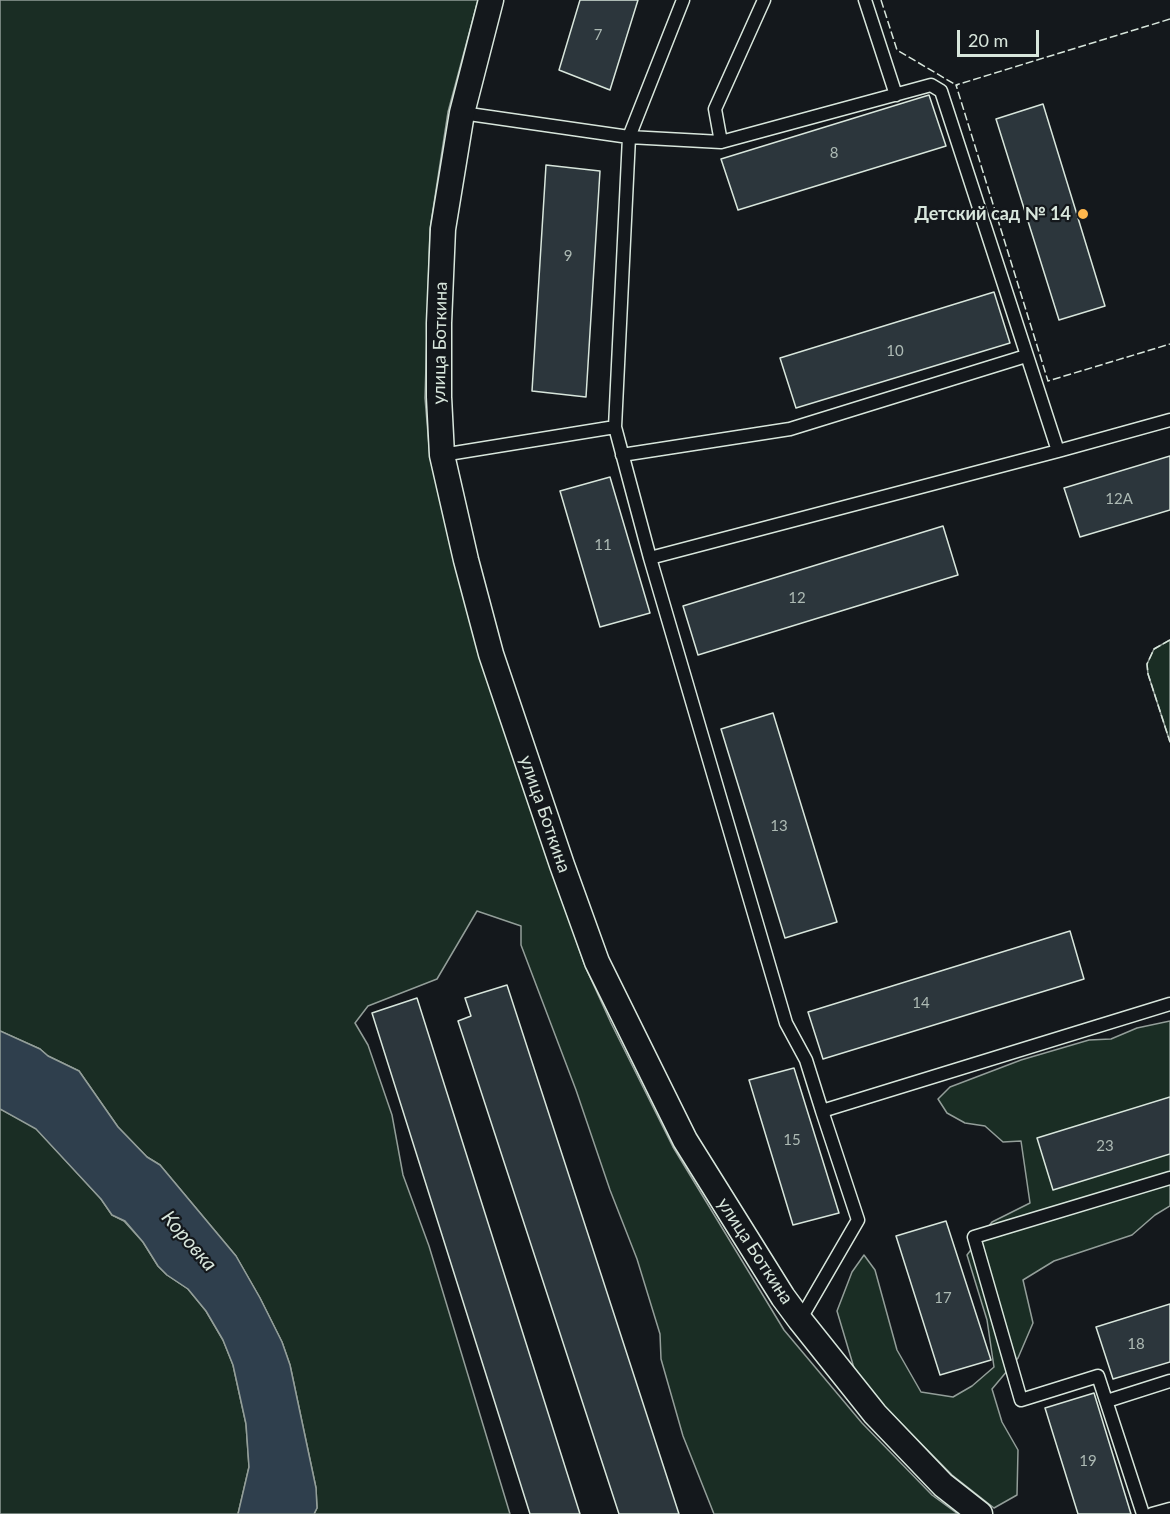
<!DOCTYPE html>
<meta charset="utf-8">
<style>
body{margin:0}
#map{position:relative;width:1170px;height:1514px;overflow:hidden;background:#14181c;font-family:Lato,sans-serif}
canvas{display:block}
.scale{position:absolute;left:957px;top:30px;width:82px;height:27px;box-sizing:border-box;border:3px solid #d8e6dc;border-top:0;padding-left:8px;font-size:18px;line-height:21px;white-space:nowrap;color:#d8e6dc;-webkit-text-stroke:4px #14181c;paint-order:stroke}
</style>
<div id="map">
<canvas width="1170" height="1514"></canvas>
<div class="scale">20 m</div>
</div>
<script>
const ctx = document.querySelector('canvas').getContext('2d');
ctx.lineJoin = 'round';
function paint(path, color) {
  ctx.fillStyle = color;
  ctx.fill(path, 'evenodd');
}
function poly(rows) {
  const path = new Path2D();
  for (const r of rows) {
    path.moveTo(r[0], r[1]);
    for (let i = 2; i < r.length; i += 2) path.lineTo(r[i], r[i + 1]);
  }
  return path;
}
function trace(path, color, width, dash) {
  ctx.strokeStyle = color;
  ctx.lineWidth = width;
  ctx.lineCap = dash ? 'butt' : 'round';
  ctx.setLineDash(dash || []);
  ctx.stroke(path);
}
function label(font, color, halo, rows, align = 'center') {
  ctx.font = font + ' Lato,sans-serif';
  ctx.lineWidth = 4.5;
  ctx.setLineDash([]);
  ctx.textBaseline = 'middle';
  ctx.strokeStyle = halo;
  ctx.fillStyle = color;
  for (const [text, x, y, turn = 0] of rows) {
    ctx.save();
    ctx.translate(x, y);
    ctx.rotate((+turn || 0) * Math.PI / 180);
    ctx.textAlign = isNaN(turn) ? turn : align;
    if (halo) ctx.strokeText(text, 0, 0);
    ctx.fillText(text, 0, 0);
    ctx.restore();
  }
}
const green = poly([
 [0,0,478,0,448,112,430,229,425,398,430,458,557,884,585,966,611,1023,673,1147,784,1330,862,1423,932,1495,958,1514,714,1514,683,1436,661,1359,660,1334,637,1259,610,1190,576,1090,521,945,521,926,477,911,437,979,368,1006,355,1023,368,1045,392,1115,403,1175,429,1246,510,1514,314,1514,317,1508,316,1488,290,1365,282,1342,260,1298,236,1256,160,1165,147,1157,118,1127,79,1071,48,1056,40,1049,0,1031,0,0],
 [1170,640,1170,742,1148,674,1147,664,1154,649,1170,640],
 [1170,1021,1170,1206,1155,1215,1132,1235,1054,1261,1023,1280,1033,1323,1018,1358,992,1389,1002,1422,1018,1450,1017,1495,994,1508,952,1475,883,1405,854,1368,837,1311,852,1272,864,1255,875,1270,897,1350,921,1392,953,1397,972,1386,994,1367,987,1320,967,1255,992,1222,1030,1203,1021,1141,1003,1142,985,1126,965,1123,947,1113,938,1099,950,1087,1021,1060,1089,1040,1111,1039,1137,1028,1170,1021],
 [0,1109,36,1128,101,1199,112,1215,124,1221,143,1242,158,1266,167,1275,188,1289,206,1311,223,1340,233,1365,246,1424,249,1467,238,1514,0,1514,0,1109]
]);
paint(green, '#1a2d24');
trace(green, '#939e99', 1.5);
const water = poly([
 [0,1031,40,1049,48,1056,79,1071,118,1127,147,1157,160,1165,236,1256,260,1298,282,1342,290,1365,316,1488,317,1508,314,1514,238,1514,249,1467,246,1424,233,1365,223,1340,206,1311,188,1289,167,1275,158,1266,143,1242,125,1221,112,1215,101,1199,36,1129,0,1109,0,1031]
]);
paint(water, '#2f3f4d');
trace(water, '#939e99', 1.5);
const building = poly([
 [580,0,638,0,610,90,559,70,580,0],
 [929,95,946,146,738,210,721,159,929,95],
 [1043,104,1105,306,1059,320,996,119,1043,104],
 [546,165,600,171,586,397,532,391,546,165],
 [994,292,1010,343,796,408,780,358,994,292],
 [1170,456,1170,510,1080,537,1064,488,1170,456],
 [610,477,650,613,600,627,560,491,610,477],
 [943,526,958,575,698,655,683,606,943,526],
 [773,713,837,922,785,938,721,729,773,713],
 [1070,931,1084,979,823,1059,808,1012,1070,931],
 [507,985,679,1514,619,1514,458,1021,471,1016,465,998,507,985],
 [417,998,580,1514,530,1514,372,1013,417,998],
 [794,1068,839,1213,793,1225,749,1080,794,1068],
 [1170,1097,1170,1154,1053,1190,1037,1138,1170,1097],
 [946,1221,991,1360,940,1375,896,1236,946,1221],
 [1170,1304,1170,1362,1113,1379,1096,1327,1170,1304],
 [1094,1393,1131,1514,1078,1514,1045,1408,1094,1393]
]);
paint(building, '#2c363c');
trace(building, '#d8e6dc', 1.5);
const service = poly([
 [683,0,629,137,615,427,650,558,786,1023,806,1060,822,1111,1170,1004],
 [865,0,896,95],
 [462,113,629,137,721,142,931,85,941,91,1058,451,1170,420],
 [721,142,715,109,764,0],
 [442,455,615,427],
 [622,455,790,429,1026,356],
 [650,558,1058,451],
 [800,1320,858,1220,822,1111],
 [1107,1401,1170,1381],
 [1143,1514,1098,1376,1021,1400,974,1237,1170,1178],
 [1152,1514,1170,1509]
]);
const minor = poly([
 [491,0,462,113,443,229,439,323,439,397,442,455,466,560,491,654,562,865,597,962,685,1140,783,1297,800,1320,875,1414,943,1485,980,1514]
]);
trace(service, '#d8e6dc', 15);
trace(minor, '#d8e6dc', 27);
trace(service, '#14181c', 12);
trace(minor, '#14181c', 24);
trace(poly([
 [881,0,897,50,956,85,958,85],
 [1170,19,956,85,1048,381,1170,344],
 [1170,640,1154,649,1147,664,1148,674,1170,742]
]), '#d8e6dc', 1.5, [8, 3]);
for (const [x, y, r, color] of [
 [1083,214,6,"#ffb74d"]
]) {
  const dot = new Path2D();
  dot.arc(x, y, r, 0, 2 * Math.PI);
  ctx.fillStyle = color;
  ctx.fill(dot);
  trace(dot, '#14181c', 2);
}
label('15px', '#adbab4', null, [
 ["7",598,35],
 ["8",834,153],
 ["9",568,256],
 ["10",895,351],
 ["12А",1119,499],
 ["11",603,545],
 ["12",797,598],
 ["13",779,826],
 ["14",921,1003],
 ["15",792,1140],
 ["23",1105,1146],
 ["17",943,1298],
 ["18",1136,1344],
 ["19",1088,1461]
]);
label('bold 18px', '#d8e6dc', '#14181c', [
 ["Детский сад № 14",1071,214]
], 'right');
label('18px', '#d8e6dc', '#14181c', [
 ["улица Боткина",440,343,-89],
 ["улица Боткина",545,814,71],
 ["улица Боткина",755,1251,57]
]);
label('italic 20px', '#d8e6dc', '#14181c', [
 ["Коровка",189,1241,49]
]);
</script>
